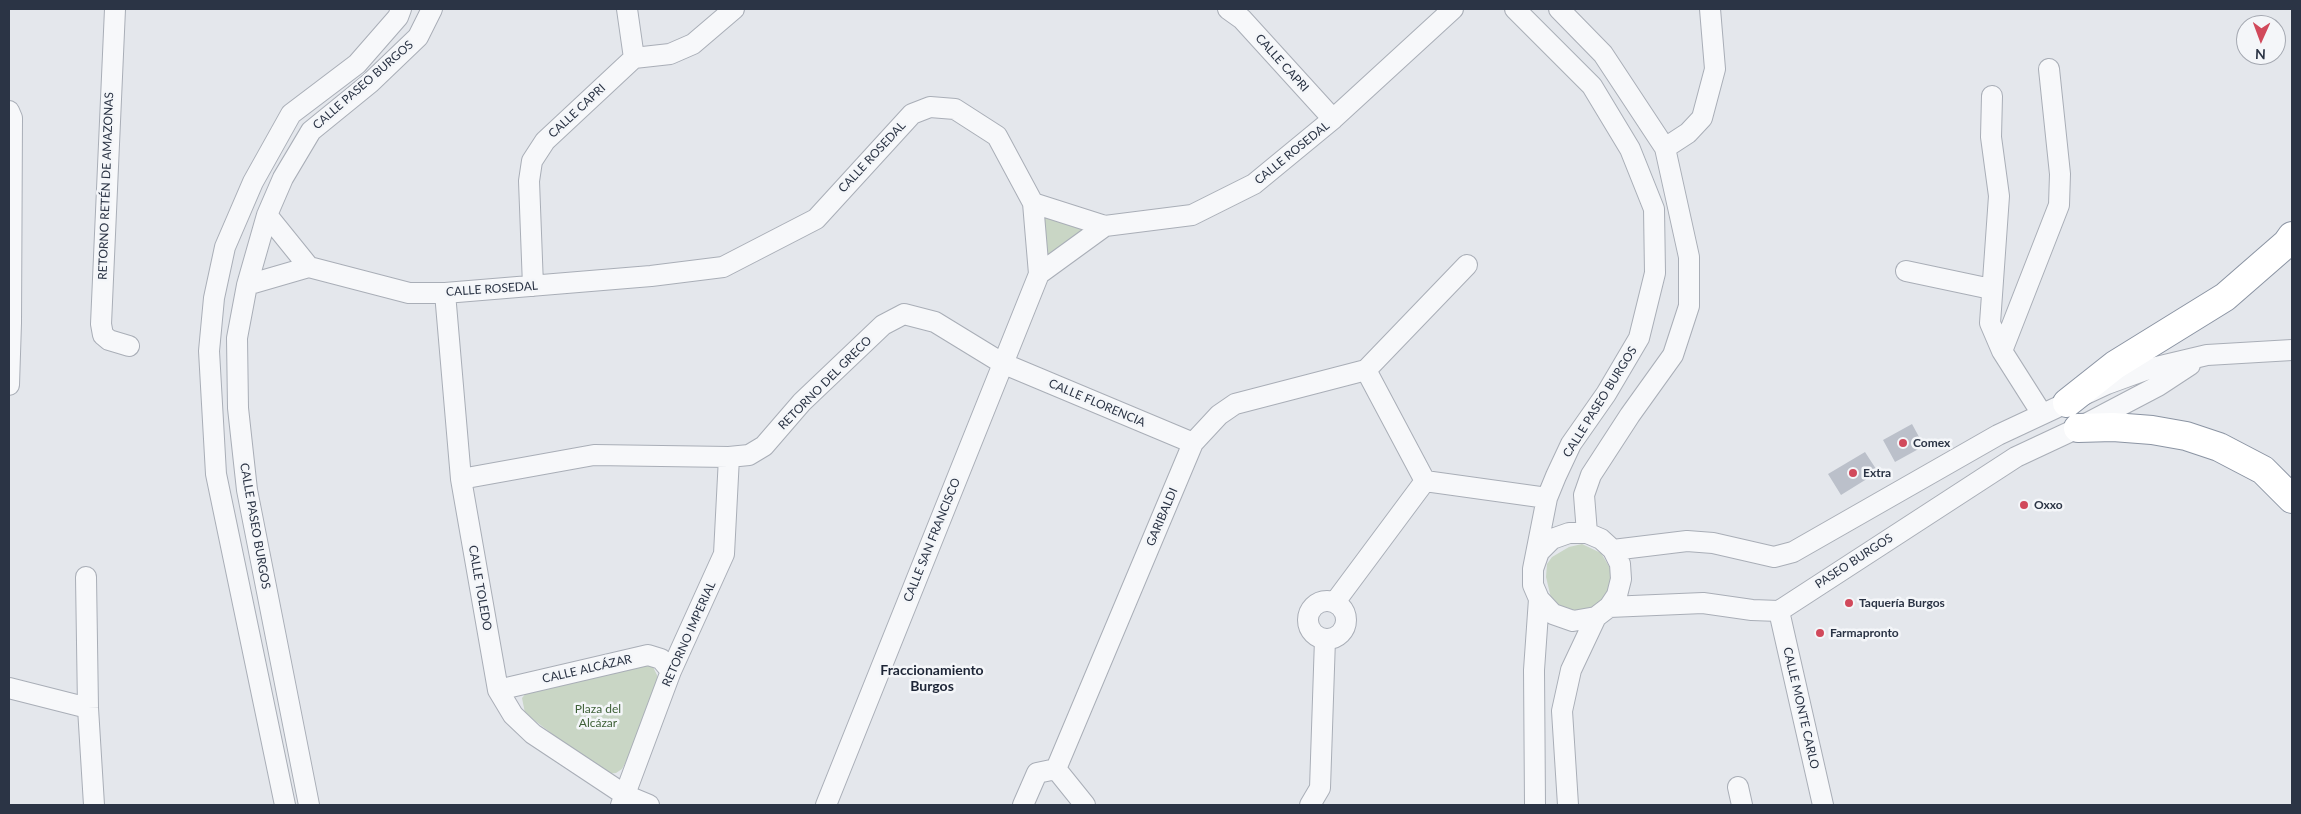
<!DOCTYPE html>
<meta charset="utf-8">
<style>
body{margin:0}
#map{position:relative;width:2301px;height:814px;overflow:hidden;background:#e4e7ec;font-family:Lato,sans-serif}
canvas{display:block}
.frame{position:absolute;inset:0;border:10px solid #2b3445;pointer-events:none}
.north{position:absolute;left:2236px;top:15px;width:50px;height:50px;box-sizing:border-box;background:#f4f6f9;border:1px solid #a4a8b1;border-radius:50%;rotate:182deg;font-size:14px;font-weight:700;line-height:20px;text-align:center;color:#2b3445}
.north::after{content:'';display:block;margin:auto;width:18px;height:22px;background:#d1495b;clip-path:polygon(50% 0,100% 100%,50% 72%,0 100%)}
</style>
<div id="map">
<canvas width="2301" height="814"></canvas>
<div class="frame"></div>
<div class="north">N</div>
</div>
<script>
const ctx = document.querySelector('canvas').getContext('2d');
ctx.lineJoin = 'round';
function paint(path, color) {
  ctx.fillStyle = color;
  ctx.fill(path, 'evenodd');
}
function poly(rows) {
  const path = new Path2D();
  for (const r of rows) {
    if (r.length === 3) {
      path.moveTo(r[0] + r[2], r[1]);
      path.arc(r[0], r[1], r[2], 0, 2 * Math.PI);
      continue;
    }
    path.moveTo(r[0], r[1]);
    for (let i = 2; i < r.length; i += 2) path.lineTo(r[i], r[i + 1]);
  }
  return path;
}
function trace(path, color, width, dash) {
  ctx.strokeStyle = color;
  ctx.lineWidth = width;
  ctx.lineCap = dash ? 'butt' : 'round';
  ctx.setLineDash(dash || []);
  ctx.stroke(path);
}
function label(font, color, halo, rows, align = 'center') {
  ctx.font = font + ' Lato,sans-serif';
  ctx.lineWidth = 5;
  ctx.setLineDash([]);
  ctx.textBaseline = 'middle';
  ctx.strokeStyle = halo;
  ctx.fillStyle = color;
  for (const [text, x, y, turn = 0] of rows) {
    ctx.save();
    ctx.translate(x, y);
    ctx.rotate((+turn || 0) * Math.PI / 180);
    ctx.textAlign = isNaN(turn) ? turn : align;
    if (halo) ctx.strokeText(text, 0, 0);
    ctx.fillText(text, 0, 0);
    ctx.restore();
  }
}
paint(poly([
 [1036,211,1083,230,1049,260],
 [1582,544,1601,553,1610,568,1612,576,1607,599,1580,614,1559,606,1551,598,1546,577,1547,564,1552,557,1569,547],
 [632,662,652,665,657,675,659,683,629,756,622,769,616,773,604,774,525,713,522,698,528,691]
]), '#c9d6c5');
paint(poly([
 [1912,424,1924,446,1895,462,1883,440],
 [1865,452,1878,472,1841,495,1828,474]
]), '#bbc0ca');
const minor = poly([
 [115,9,101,324,103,335,109,340,129,346],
 [627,9,634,58],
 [1228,9,1242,19,1333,119],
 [1515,9,1592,86,1630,149,1654,209,1655,273,1639,338,1606,394,1571,444,1556,476,1547,498,1533,569],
 [1559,9,1603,54,1665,148,1689,257,1689,306,1673,355,1630,415,1591,475,1584,495,1587,533],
 [1992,96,1991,137,1999,196,1990,323,2002,351,2042,414],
 [9,111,12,118,11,323,9,385],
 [1665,148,1688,133,1702,118,1715,69,1710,9],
 [267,215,309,267],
 [1906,271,1991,289],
 [1039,274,1105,226],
 [247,285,309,267,409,293,445,293,651,276,723,267,816,219,912,114,930,107,955,109,997,136,1033,203,1105,226,1192,215,1254,184,1333,119,1453,9],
 [533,286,529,181,532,161,545,141,634,58,670,54,693,44,734,9],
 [445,293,461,479,498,690,513,715,533,734,625,795,649,805],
 [2002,351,2059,205,2060,174,2049,69],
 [1366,370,1467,265],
 [1366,370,1425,481],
 [461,479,594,455,729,457,749,455,764,446,802,402,883,325,904,314,935,322,1002,363,1193,443],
 [1425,481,1547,498],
 [1613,550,1687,541,1713,543,1774,557,1793,552,1998,435,2107,384,2148,369,2207,355,2292,350],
 [86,577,88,708,94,805],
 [1327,620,19],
 [1335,602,1425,481],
 [1609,607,1703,603,1752,610,1779,611,2016,457,2078,428,2158,386,2190,365],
 [1779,611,1823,805],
 [9,688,88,708],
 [498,690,648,655,661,659,671,671],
 [1056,769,1193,443,1219,415,1235,404,1366,370],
 [1056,769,1085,805],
 [1738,787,1742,805],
 [285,805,216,474,209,351,214,298,225,247,253,182,291,114,357,64,398,17,401,9],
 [309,805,247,490,238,408,237,338,247,285,267,215,283,178,311,131,370,83,418,37,432,9],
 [621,805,671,671,724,554,729,457],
 [826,805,1039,274,1033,203],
 [1023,805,1037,773,1056,769],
 [1310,805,1320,788,1325,639],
 [1535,805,1534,670,1539,599],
 [1568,805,1562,711,1571,670,1596,617,1609,607,1617,595,1621,579,1620,564,1613,550,1601,539,1587,533,1569,533,1552,539,1539,552,1533,569,1533,585,1539,599,1553,614,1573,621,1596,617]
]);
const highway = poly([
 [2067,403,2115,365,2225,297,2287,243,2292,236],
 [2078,428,2113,427,2152,430,2186,436,2219,447,2263,470,2292,499]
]);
trace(minor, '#a9aeb7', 22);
trace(highway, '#8b94a3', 30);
trace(minor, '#f7f8fa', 20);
trace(highway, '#fff', 28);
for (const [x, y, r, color] of [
 [1903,443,5,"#d1495b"],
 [1853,473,5,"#d1495b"],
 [2024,505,5,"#d1495b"],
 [1849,603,5,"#d1495b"],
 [1820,633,5,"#d1495b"]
]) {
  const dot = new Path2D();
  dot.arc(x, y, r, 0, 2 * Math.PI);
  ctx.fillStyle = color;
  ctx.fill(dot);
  trace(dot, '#f4f6f9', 2);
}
label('12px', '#2b3445', '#f4f6f9', [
 ["CALLE CAPRI",1282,63,48],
 ["CALLE PASEO BURGOS",363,85,-41],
 ["CALLE CAPRI",577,111,-43],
 ["CALLE ROSEDAL",1292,153,-39],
 ["CALLE ROSEDAL",872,157,-47],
 ["RETORNO RETÉN DE AMAZONAS",106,186,-88],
 ["CALLE ROSEDAL",492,289,-4],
 ["RETORNO DEL GRECO",825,383,-45],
 ["CALLE PASEO BURGOS",1600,402,-58],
 ["CALLE FLORENCIA",1097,403,23],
 ["GARIBALDI",1162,517,-67],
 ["CALLE PASEO BURGOS",255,526,80],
 ["CALLE SAN FRANCISCO",932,540,-68],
 ["PASEO BURGOS",1854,561,-33],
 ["CALLE TOLEDO",480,588,80],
 ["RETORNO IMPERIAL",689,634,-66],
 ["CALLE ALCÁZAR",587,669,-13],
 ["CALLE MONTE CARLO",1801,708,77]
]);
label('bold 12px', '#2b3445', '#f4f6f9', [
 ["Comex",1913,443],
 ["Extra",1863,473],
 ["Oxxo",2034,505],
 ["Taquería Burgos",1859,603],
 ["Farmapronto",1830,633]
], 'left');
label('12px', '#3f6138', '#f4f6f9', [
 ["Plaza del",598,709],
 ["Alcázar",598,723]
]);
label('bold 14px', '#1d2536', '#f4f6f9', [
 ["Fraccionamiento",932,670],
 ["Burgos",932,686]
]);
</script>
